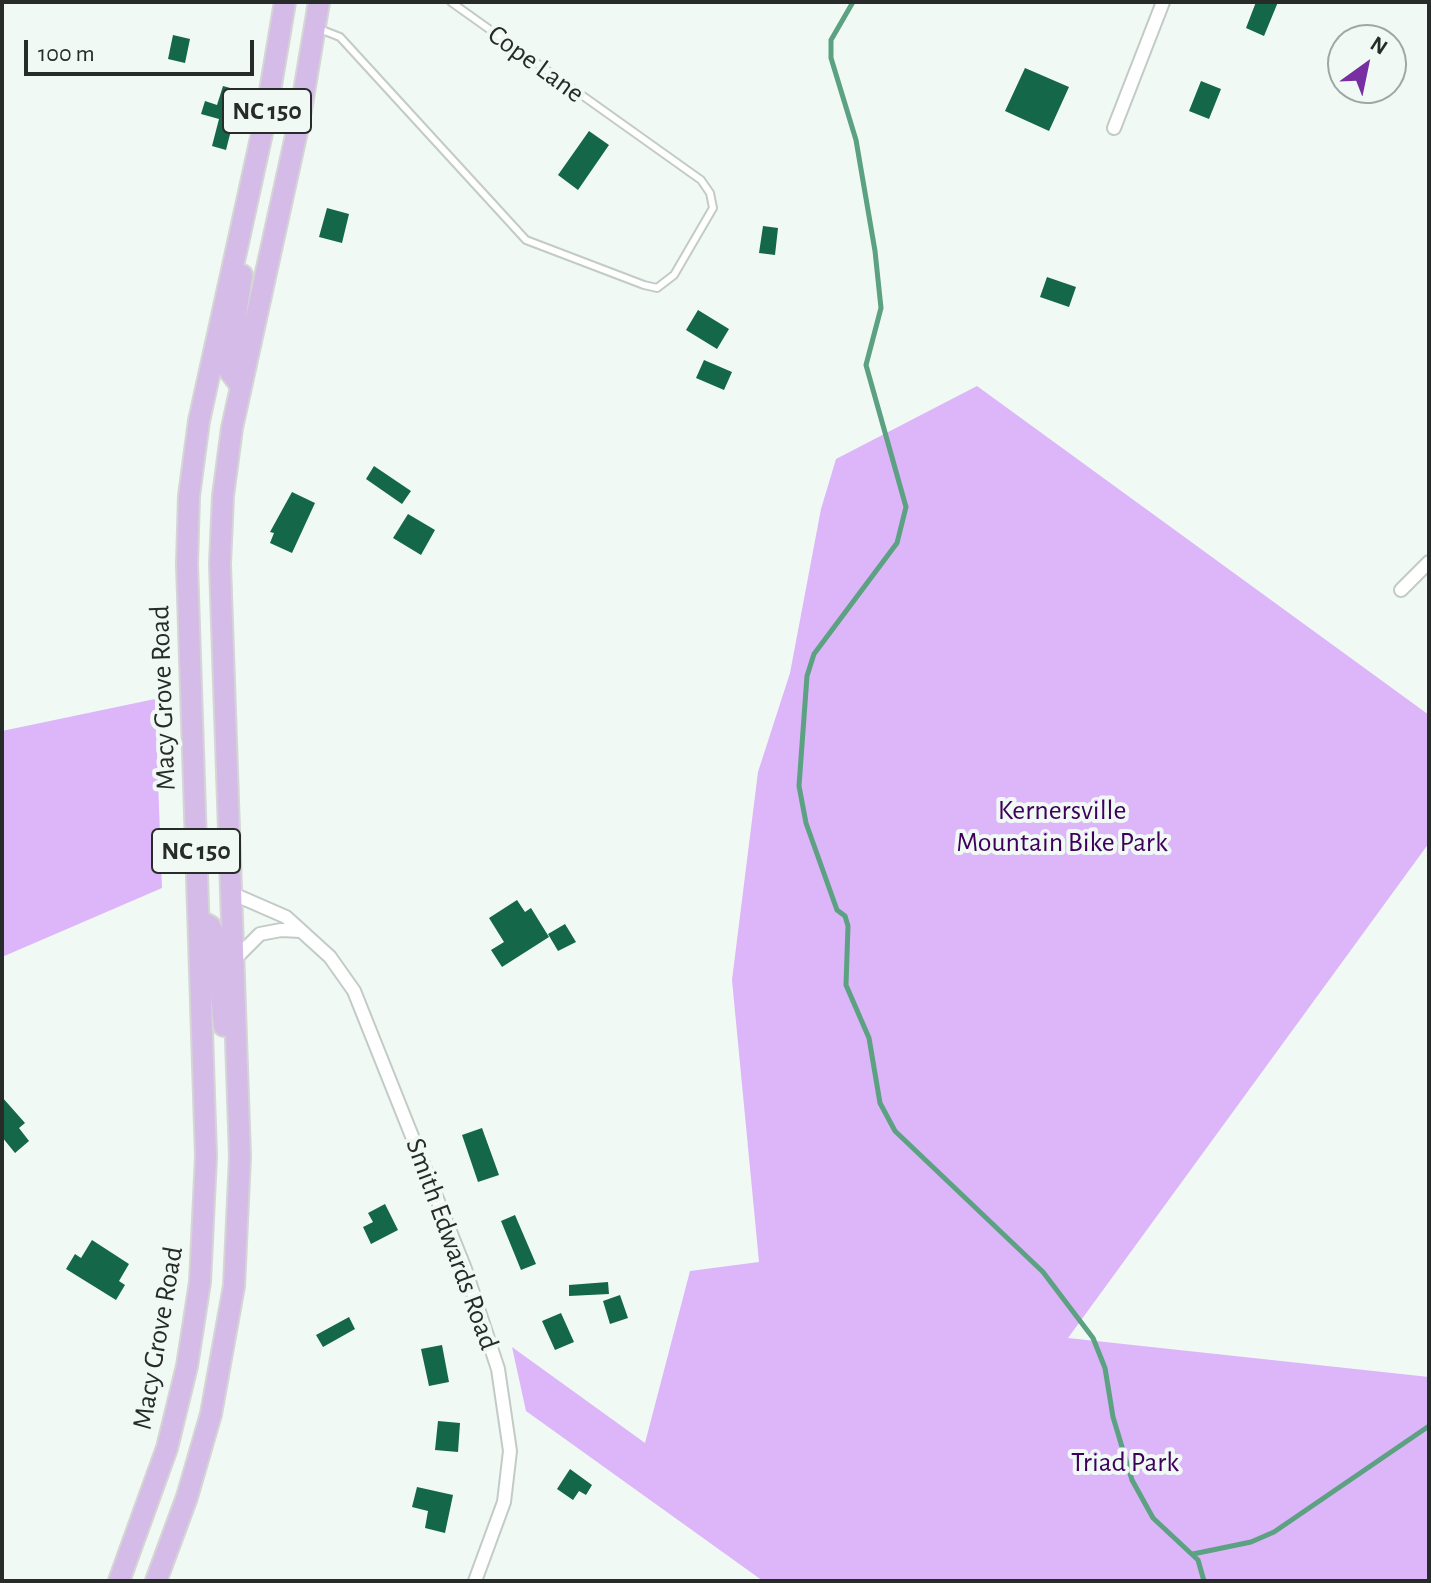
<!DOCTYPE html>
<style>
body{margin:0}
#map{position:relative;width:1431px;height:1583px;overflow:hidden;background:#f0f9f4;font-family:"Alegreya Sans",sans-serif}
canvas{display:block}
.frame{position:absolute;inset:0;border:4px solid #272b29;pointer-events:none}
.north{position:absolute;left:1327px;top:24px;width:80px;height:80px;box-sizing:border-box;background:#f0f9f4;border:2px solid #a0a7a3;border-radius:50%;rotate:33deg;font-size:22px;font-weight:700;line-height:32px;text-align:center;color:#272b29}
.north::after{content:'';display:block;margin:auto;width:28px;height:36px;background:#782fa2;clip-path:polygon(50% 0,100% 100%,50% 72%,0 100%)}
.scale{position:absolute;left:24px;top:40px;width:230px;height:36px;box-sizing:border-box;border:4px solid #272b29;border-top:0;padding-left:10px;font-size:24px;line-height:28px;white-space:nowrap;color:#272b29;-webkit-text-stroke:6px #f0f9f4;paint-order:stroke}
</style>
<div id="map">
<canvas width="1431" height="1583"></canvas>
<div class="frame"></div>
<div class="north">N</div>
<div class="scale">100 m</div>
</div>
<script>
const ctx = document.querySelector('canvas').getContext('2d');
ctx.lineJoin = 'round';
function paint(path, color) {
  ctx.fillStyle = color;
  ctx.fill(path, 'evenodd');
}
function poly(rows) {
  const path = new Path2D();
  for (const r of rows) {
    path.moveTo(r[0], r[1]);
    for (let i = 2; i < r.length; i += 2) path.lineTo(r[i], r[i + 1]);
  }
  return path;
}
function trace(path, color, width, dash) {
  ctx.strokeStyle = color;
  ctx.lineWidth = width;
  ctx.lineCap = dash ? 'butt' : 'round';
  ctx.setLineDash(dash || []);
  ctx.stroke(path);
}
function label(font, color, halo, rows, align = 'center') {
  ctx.font = font + ' "Alegreya Sans",sans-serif';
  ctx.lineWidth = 8;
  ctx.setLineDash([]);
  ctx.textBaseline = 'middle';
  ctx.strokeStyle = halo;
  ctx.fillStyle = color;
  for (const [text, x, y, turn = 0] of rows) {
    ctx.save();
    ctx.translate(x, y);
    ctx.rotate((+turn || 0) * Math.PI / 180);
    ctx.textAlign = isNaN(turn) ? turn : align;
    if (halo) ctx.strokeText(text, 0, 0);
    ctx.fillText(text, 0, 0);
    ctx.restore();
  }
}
paint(poly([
 [977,386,1429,715,1429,843,1068,1338,1429,1377,1429,1581,763,1581,526,1411,512,1347,645,1443,690,1271,759,1262,732,980,758,772,790,673,821,509,836,459],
 [155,699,162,888,2,957,2,731]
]), '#dcb6f8');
trace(poly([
 [853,2,831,40,831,58,856,140,875,251,881,308,866,365,906,507,897,543,814,654,807,676,799,786,806,823,837,910,845,916,848,926,846,985,869,1038,880,1103,895,1131,1043,1272,1093,1338,1105,1368,1113,1417,1132,1480,1153,1518,1198,1560,1204,1581],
 [1193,1554,1251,1542,1274,1532,1429,1426]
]), '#5ba182', 5);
paint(poly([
 [1256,2,1278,2,1264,36,1246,28],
 [173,35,190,39,185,63,168,59],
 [1025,68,1069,87,1049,131,1005,111],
 [1201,81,1221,89,1209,119,1189,111],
 [223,86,241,91,226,150,212,146,219,119,201,114,205,101,217,105],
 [589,131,609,145,578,190,558,175],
 [327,208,349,214,342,243,319,237],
 [763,226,778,228,775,255,759,253],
 [1047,277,1076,287,1069,307,1040,297],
 [698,310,729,329,717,349,686,330],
 [704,360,732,372,724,390,696,378],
 [374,466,411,491,402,504,366,479],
 [292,492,315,503,292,553,270,543,274,533,270,532],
 [408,514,435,530,421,555,393,538],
 [517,900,525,912,531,908,549,937,502,967,491,950,504,942,489,918],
 [565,924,576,942,558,951,548,934],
 [2,1097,25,1123,19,1128,29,1141,15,1153,2,1137],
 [482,1128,499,1175,478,1182,462,1135],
 [385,1204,398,1230,371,1244,363,1227,373,1222,368,1213],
 [515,1215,536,1264,521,1270,501,1221],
 [92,1240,129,1264,119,1281,125,1285,116,1300,66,1269,75,1254,81,1258],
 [608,1282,609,1294,569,1296,569,1285],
 [620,1295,628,1318,610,1324,603,1301],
 [561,1313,574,1342,555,1350,542,1321],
 [349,1317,355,1329,323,1347,316,1335],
 [442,1345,449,1382,429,1386,421,1349],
 [438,1421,460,1423,458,1452,435,1450],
 [570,1469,592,1485,586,1495,579,1491,573,1500,557,1489],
 [417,1487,453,1495,445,1533,425,1528,428,1511,412,1507]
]), '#146749');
const service = poly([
 [317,28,340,37,526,240,644,285,657,288,674,275,713,208,710,193,701,180,451,2]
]);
const minor = poly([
 [1114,128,1163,2],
 [1401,590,1429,562],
 [231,893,286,917,330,957,354,991,465,1269,498,1369,510,1451,504,1502,475,1581],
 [235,959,260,934,281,930,301,931]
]);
const primary = poly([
 [241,386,228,369,242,275],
 [199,920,210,926,215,936,224,1026],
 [119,1581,167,1448,187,1366,200,1282,206,1157,187,564,189,496,199,421,266,115,285,2],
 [156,1581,187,1497,211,1414,234,1286,240,1157,220,564,223,496,232,428,299,122,319,2]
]);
trace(service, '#c3cbc7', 10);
trace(minor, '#c3cbc7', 16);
trace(primary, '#d4d5d4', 24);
trace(service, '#fff', 6);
trace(minor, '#fff', 12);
trace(primary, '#d5bce8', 20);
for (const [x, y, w] of [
 [267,111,88],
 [196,851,88]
]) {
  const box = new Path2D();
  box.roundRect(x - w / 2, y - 22, w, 44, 6);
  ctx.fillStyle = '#f0f9f4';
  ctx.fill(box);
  trace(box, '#272b29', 2);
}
label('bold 26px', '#272b29', null, [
 ["NC 150",267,111],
 ["NC 150",196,851]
]);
label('28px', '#272b29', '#f0f9f4', [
 ["Cope Lane",536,64,36],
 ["Macy Grove Road",163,698,-92],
 ["Smith Edwards Road",452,1244,70],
 ["Macy Grove Road",158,1338,-80]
]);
label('28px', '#3f005d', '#f0f9f4', [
 ["Kernersville",1062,811],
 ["Mountain Bike Park",1062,843],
 ["Triad Park",1125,1463]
]);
</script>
